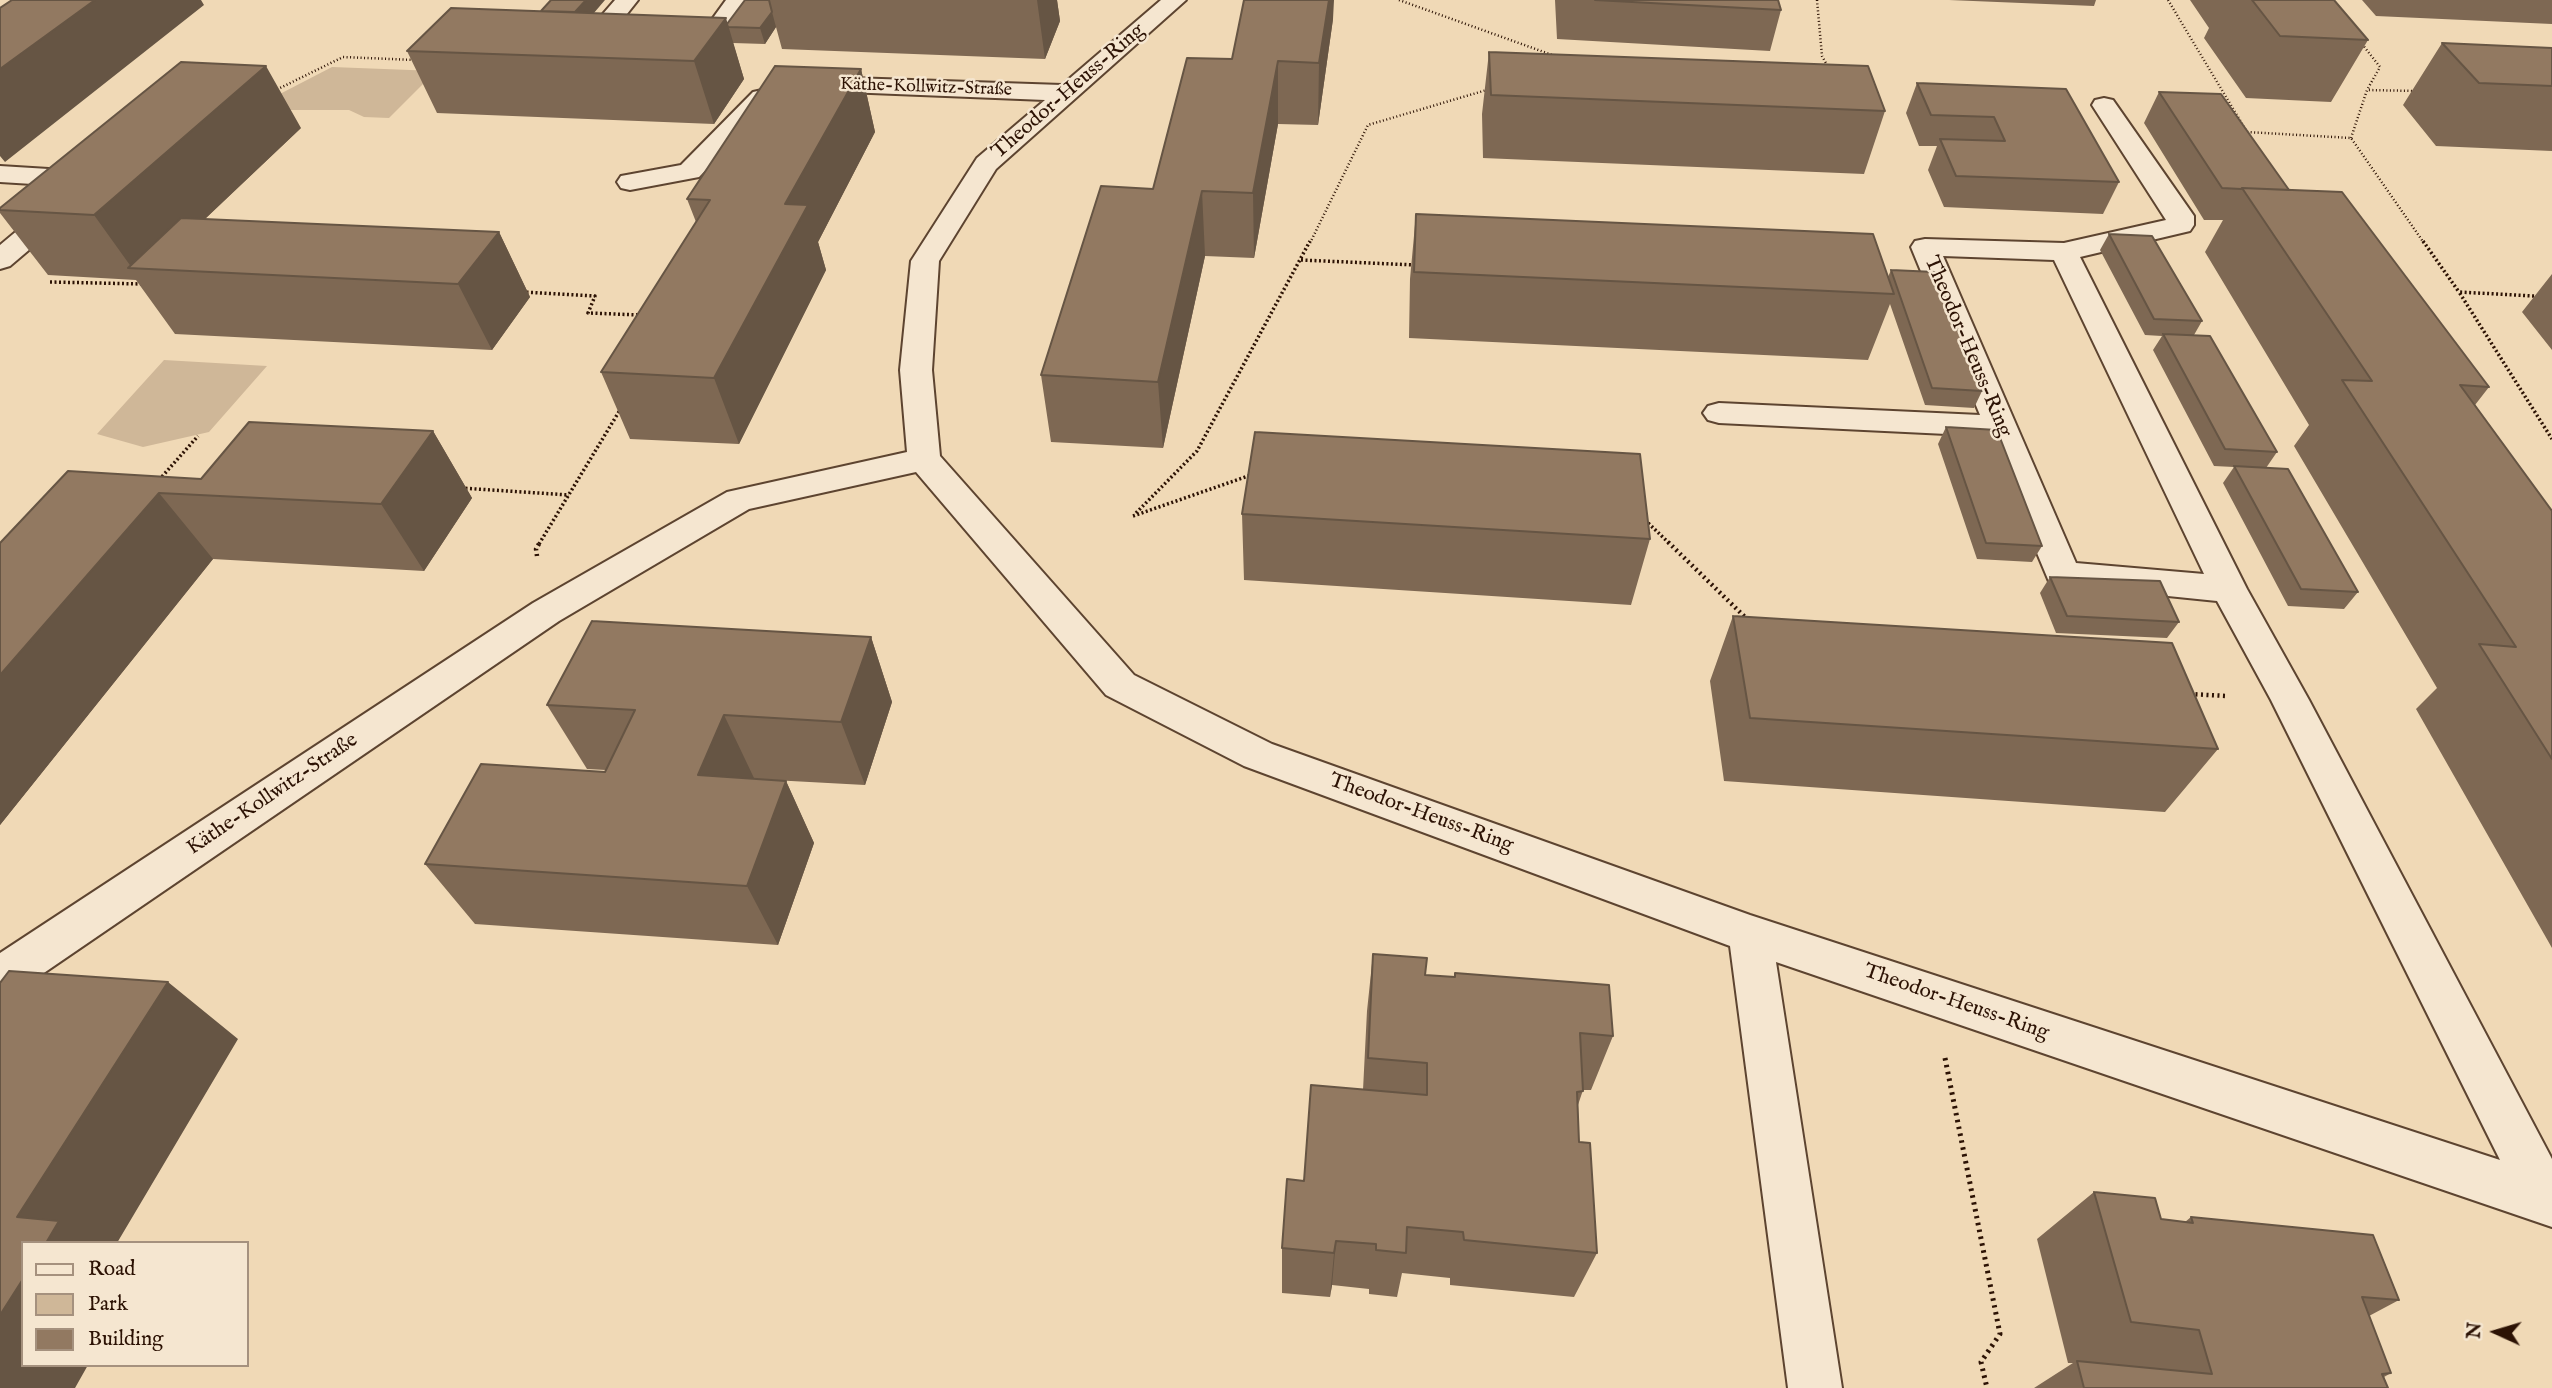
<!DOCTYPE html>
<meta charset="utf-8">
<style>
body{margin:0}
#map{position:relative;width:2552px;height:1388px;overflow:hidden;background:#f0d9b6;font-family:"IM FELL English",serif}
canvas{display:block}
.legend{position:absolute;left:21px;top:1241px;width:228px;height:126px;box-sizing:border-box;background:#f5e6d0;border:2px solid #a5917e;margin:0;padding:9px 12px;list-style:none;font-size:21px;color:#2c1204}
.legend li{display:flex;align-items:center;gap:14px;height:35px}
.legend b{width:35px;border:2px solid #a5917e}
.north{position:absolute;left:2461px;top:1297px;width:70px;height:70px;-webkit-text-stroke:5px #f5e6d0;paint-order:stroke;rotate:274deg;font-size:19px;font-weight:700;line-height:28px;text-align:center;color:#2c1204}
.north::after{content:'';display:block;margin:auto;width:24px;height:32px;background:#2c1204;clip-path:polygon(50% 0,100% 100%,50% 72%,0 100%)}
</style>
<div id="map">
<canvas width="2552" height="1388"></canvas>
<ul class="legend">
<li><b style="height:9px;background:#f5e6d0"></b>Road</li>
<li><b style="height:19px;background:#cfb798"></b>Park</li>
<li><b style="height:19px;background:#927961"></b>Building</li>
</ul>
<div class="north">N</div>
</div>
<script>
const ctx = document.querySelector('canvas').getContext('2d');
ctx.lineJoin = 'round';
function paint(path, color) {
  ctx.fillStyle = color;
  ctx.fill(path, 'evenodd');
}
function poly(rows) {
  const path = new Path2D();
  for (const r of rows) {
    path.moveTo(r[0], r[1]);
    for (let i = 2; i < r.length; i += 2) path.lineTo(r[i], r[i + 1]);
  }
  return path;
}
function trace(path, color, width, dash) {
  ctx.strokeStyle = color;
  ctx.lineWidth = width;
  ctx.lineCap = dash ? 'butt' : 'round';
  ctx.setLineDash(dash || []);
  ctx.stroke(path);
}
function label(font, color, halo, rows, align = 'center') {
  ctx.font = font + ' "IM FELL English",serif';
  ctx.lineWidth = 5;
  ctx.setLineDash([]);
  ctx.textBaseline = 'middle';
  ctx.strokeStyle = halo;
  ctx.fillStyle = color;
  for (const [text, x, y, turn = 0] of rows) {
    ctx.save();
    ctx.translate(x, y);
    ctx.rotate((+turn || 0) * Math.PI / 180);
    ctx.textAlign = isNaN(turn) ? turn : align;
    if (halo) ctx.strokeText(text, 0, 0);
    ctx.fillText(text, 0, 0);
    ctx.restore();
  }
}
paint(poly([
 [332,67,436,71,389,118,364,117,349,110,288,110,276,96],
 [164,360,267,366,209,432,143,447,97,434]
]), '#cfb798');
const minor = poly([
 [615,0,638,0,619,24,705,29,726,0,749,0,719,41,711,43,593,35,589,30,615,0],
 [1161,0,1186,0,996,169,939,261,932,370,940,456,1134,675,1272,744,1750,915,2500,1160,2271,700,2217,601,2050,584,1988,436,1719,423,1708,420,1703,413,1708,406,1719,403,1980,415,1911,247,1915,241,1925,239,2064,243,2166,220,2092,105,2095,100,2104,98,2113,100,2194,216,2194,225,2190,231,2080,257,2247,589,2309,700,2552,1159,2552,1227,1776,962,1842,1388,1788,1388,1730,946,1244,766,1106,695,916,472,749,509,559,621,16,992,0,998,0,953,533,603,727,492,907,452,900,370,911,261,977,158,1045,100,821,91,770,103,699,177,630,190,621,188,617,182,621,176,681,165,753,92,821,77,1062,85,1161,0],
 [1943,256,2054,260,2204,574,2076,563,1943,256],
 [0,166,81,171,90,173,94,179,83,204,10,266,0,269,0,245,61,194,65,186,0,182,0,166]
]);
trace(minor, '#5d4430', 4);
trace(poly([
 [1399,0,1555,56],
 [1817,0,1822,56,1828,67],
 [2168,0,2247,132,2351,138,2424,243],
 [2362,44,2380,67,2367,90],
 [274,91,343,57,415,60],
 [2351,138,2367,90,2417,91],
 [1310,243,1368,125,1490,89]
]), '#2c1204', 2.5, [1, 2.5]);
trace(poly([
 [2423,241,2459,292],
 [1301,260,1415,265],
 [50,282,143,284],
 [522,292,595,296,588,313,641,315],
 [2552,297,2459,292,2552,439],
 [159,480,198,436],
 [461,488,569,495],
 [1136,513,1197,451,1310,241],
 [1133,516,1251,475],
 [1645,520,1670,544],
 [539,544,620,410]
]), '#2c1204', 3.5, [2, 2.5]);
trace(poly([
 [1668,542,1747,619],
 [537,556,536,549,540,542],
 [2190,694,2227,696]
]), '#2c1204', 4.5, [2, 3.5]);
trace(poly([
 [1945,1058,2000,1334,1981,1362,1987,1388]
]), '#2c1204', 5, [2.5, 4.5]);
paint(minor, '#f5e6d0');
paint(poly([
 [745,0,1057,0,1060,21,1045,59,782,49,776,27,765,44,733,43,744,79,714,124,437,113,407,51,594,13,727,24],
 [1555,0,1778,0,1781,10,1770,51,1557,39],
 [1949,0,2096,0,2094,6],
 [2190,0,2334,0,2368,40,2331,102,2246,98,2204,38,2209,28],
 [2362,0,2552,0,2552,24,2376,16],
 [1333,19,1318,125,1278,124,1254,258,1205,256,1163,448,1051,442,1041,375,1232,59],
 [2442,43,2552,48,2552,151,2436,146,2403,105],
 [1489,52,1885,111,1864,174,1483,158,1482,114],
 [861,69,875,132,818,242,826,270,739,444,630,439,601,372,696,222,687,199],
 [1917,83,2066,89,2119,182,2103,214,1944,207,1928,170,1937,146,1919,146,1906,113],
 [2159,92,2289,190,2489,387,2475,405,2552,511,2552,948,2416,709,2437,688,2294,446,2309,425,2205,252,2223,220,2204,220,2144,123],
 [301,128,205,219,499,232,530,297,492,350,175,334,136,280,48,275,0,213,0,208],
 [1416,214,1888,277,1891,270,1982,391,1974,408,1925,405,1890,304,1868,360,1409,338,1410,279],
 [2109,234,2202,321,2194,335,2277,452,2266,468,2358,592,2344,609,2288,606,2223,483,2234,467,2214,466,2153,350,2162,336,2145,335,2100,250],
 [2552,274,2552,350,2522,312],
 [1946,427,2042,546,2032,562,1977,559,1938,444],
 [433,431,472,498,424,571,213,559,0,825,0,543,201,479],
 [1242,514,1650,539,1631,605,1244,580],
 [2050,577,2179,622,2167,638,2056,633,2040,593],
 [1733,616,2218,749,2165,812,1724,781,1710,681],
 [871,637,892,702,865,785,754,779,786,781,814,843,778,945,475,924,425,864,605,772,606,770,587,769,547,705],
 [1373,954,1425,975,1454,977,1455,973,1613,1036,1591,1090,1583,1090,1578,1105,1579,1142,1597,1253,1574,1297,1450,1285,1450,1278,1402,1273,1397,1297,1369,1294,1369,1289,1332,1285,1330,1297,1282,1293,1282,1248,1304,1181,1363,1090,1367,1011],
 [2094,1192,2161,1219,2185,1222,2191,1217,2399,1300,2369,1316,2391,1373,2384,1377,2388,1388,2034,1388,2073,1363,2068,1363,2037,1239]
]), '#7e6853');
paint(poly([
 [95,0,201,0,204,5,5,162,0,156,0,69],
 [586,0,605,0,570,41,564,25],
 [1037,0,1057,0,1060,21,1045,59],
 [1329,0,1334,0,1333,19,1318,125,1319,63],
 [772,12,776,27,765,44,760,28],
 [726,18,744,79,714,124,694,61],
 [1278,61,1278,124,1254,258,1253,193],
 [266,66,301,128,152,269,132,268,94,215],
 [861,69,875,132,818,242,826,270,739,444,714,378,785,204],
 [1202,191,1205,256,1163,448,1158,382],
 [499,232,530,297,492,350,458,284],
 [433,431,472,498,424,571,381,504],
 [159,493,213,559,0,825,0,675],
 [871,637,892,702,865,785,841,722],
 [724,715,754,778,731,837,698,775],
 [786,781,814,843,778,945,747,886],
 [168,982,238,1039,117,1243,46,1243,17,1217],
 [1336,1241,1332,1285,1330,1297,1334,1253],
 [23,1279,23,1365,88,1365,75,1388,0,1388,0,1315]
]), '#654');
const building = poly([
 [12,0,95,0,0,69,0,8,12,0],
 [551,0,586,0,575,12,541,11,551,0],
 [745,0,769,0,772,12,760,28,728,27,727,24,745,0],
 [1244,0,1329,0,1319,63,1278,61,1253,193,1202,191,1158,382,1041,375,1101,186,1153,189,1187,58,1232,59,1244,0],
 [1595,0,1778,0,1781,10,1595,0],
 [2252,0,2334,0,2368,40,2280,36,2252,0],
 [451,8,726,18,694,61,407,51,451,8],
 [2442,43,2552,48,2552,86,2479,83,2442,43],
 [1489,52,1868,66,1885,111,1491,95,1489,52],
 [181,62,266,66,94,215,0,210,0,208,181,62],
 [775,66,861,69,785,204,808,205,714,378,601,372,710,200,687,199,775,66],
 [1917,83,2066,89,2119,182,1956,176,1940,139,2005,141,1994,117,1931,115,1917,83],
 [2159,92,2221,94,2289,190,2242,188,2241,189,2222,188,2159,92],
 [2242,188,2342,192,2489,387,2460,385,2552,511,2552,759,2479,644,2516,647,2342,380,2372,381,2242,188],
 [1416,214,1873,234,1894,294,1414,272,1416,214],
 [181,218,499,232,458,284,128,268,181,218],
 [2109,234,2152,236,2202,321,2154,319,2109,234],
 [1891,270,1935,272,1982,391,1932,388,1891,270],
 [2163,334,2210,336,2277,452,2225,449,2163,334],
 [249,422,433,431,381,504,159,493,0,675,0,543,68,471,201,479,249,422],
 [1946,427,1997,430,2042,546,1986,543,1946,427],
 [1255,432,1640,454,1650,539,1242,514,1255,432],
 [2234,466,2288,469,2358,592,2301,589,2234,466],
 [2050,577,2160,581,2179,622,2067,616,2050,577],
 [1733,616,2172,643,2218,749,1750,718,1733,616],
 [592,621,871,637,841,722,724,715,698,775,786,781,747,886,425,864,481,764,605,772,635,710,547,705,592,621],
 [1373,954,1427,958,1425,975,1455,977,1455,973,1609,985,1613,1036,1580,1033,1583,1091,1577,1092,1579,1142,1590,1143,1597,1253,1464,1240,1463,1232,1407,1227,1406,1253,1376,1250,1376,1244,1336,1241,1334,1253,1282,1248,1287,1179,1304,1181,1311,1085,1427,1095,1427,1063,1368,1058,1373,954],
 [9,971,168,982,17,1217,59,1221,46,1243,23,1243,23,1279,0,1315,0,983,9,971],
 [2094,1192,2155,1198,2161,1219,2193,1223,2191,1217,2373,1235,2399,1300,2362,1297,2391,1373,2382,1374,2388,1388,2084,1388,2077,1361,2212,1374,2199,1330,2131,1322,2094,1192]
]);
paint(building, '#927961');
trace(building, '#654', 2);
label('18px', '#2c1204', '#f5e6d0', [
 ["Käthe-Kollwitz-Straße",926,88,2]
]);
label('21px', '#2c1204', '#f5e6d0', [
 ["Theodor-Heuss-Ring",1069,92,-41],
 ["Theodor-Heuss-Ring",1967,347,67],
 ["Käthe-Kollwitz-Straße",273,795,-34],
 ["Theodor-Heuss-Ring",1421,814,20],
 ["Theodor-Heuss-Ring",1956,1003,19]
]);
</script>
